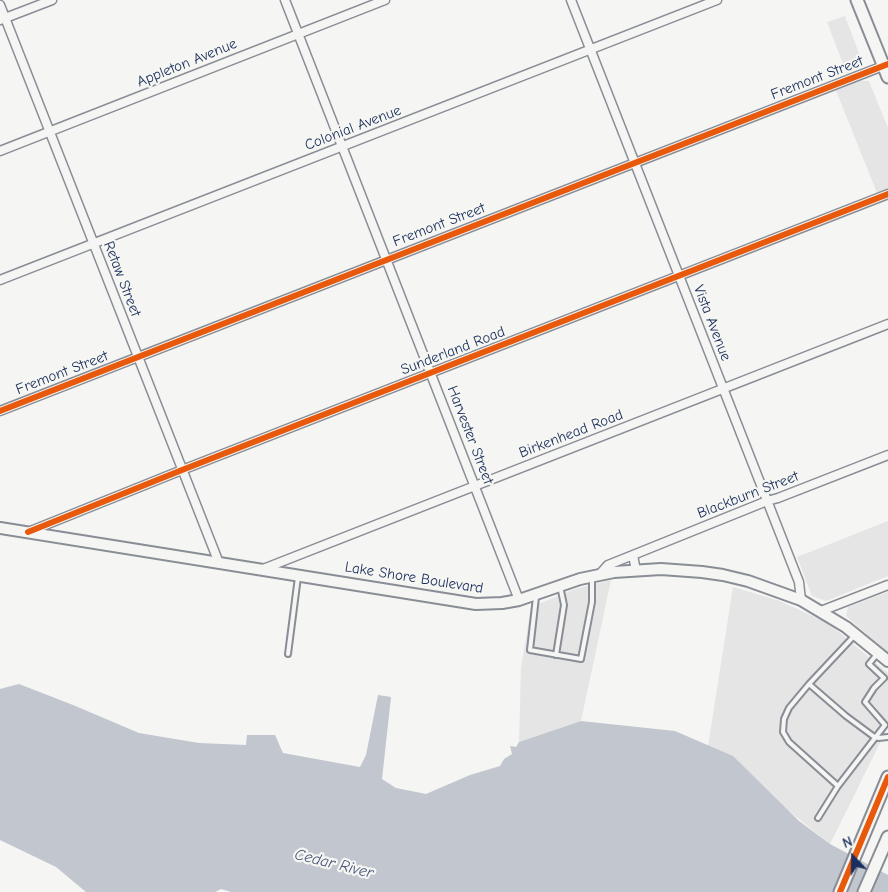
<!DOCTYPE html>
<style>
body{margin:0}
#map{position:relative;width:888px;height:892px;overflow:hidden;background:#f5f5f3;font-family:"Comic Neue",sans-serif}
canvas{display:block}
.north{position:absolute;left:828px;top:832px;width:50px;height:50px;-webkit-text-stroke:4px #f6f6f2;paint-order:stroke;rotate:339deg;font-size:14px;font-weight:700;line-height:20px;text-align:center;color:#1b2f5e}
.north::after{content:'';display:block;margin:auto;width:18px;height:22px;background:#1b2f5e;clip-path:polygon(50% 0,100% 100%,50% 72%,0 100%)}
</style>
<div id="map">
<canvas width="888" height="892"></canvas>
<div class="north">N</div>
</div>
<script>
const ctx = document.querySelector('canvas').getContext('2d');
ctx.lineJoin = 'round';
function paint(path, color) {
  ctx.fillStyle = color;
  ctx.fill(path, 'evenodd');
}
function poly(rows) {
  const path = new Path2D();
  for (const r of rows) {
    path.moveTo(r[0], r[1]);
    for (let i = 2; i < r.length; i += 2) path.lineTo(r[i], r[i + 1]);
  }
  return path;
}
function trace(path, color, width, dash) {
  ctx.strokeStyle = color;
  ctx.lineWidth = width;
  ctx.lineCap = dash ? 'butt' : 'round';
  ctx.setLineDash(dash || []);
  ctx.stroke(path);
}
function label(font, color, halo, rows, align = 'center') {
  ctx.font = font + ' "Comic Neue",sans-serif';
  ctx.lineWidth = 4.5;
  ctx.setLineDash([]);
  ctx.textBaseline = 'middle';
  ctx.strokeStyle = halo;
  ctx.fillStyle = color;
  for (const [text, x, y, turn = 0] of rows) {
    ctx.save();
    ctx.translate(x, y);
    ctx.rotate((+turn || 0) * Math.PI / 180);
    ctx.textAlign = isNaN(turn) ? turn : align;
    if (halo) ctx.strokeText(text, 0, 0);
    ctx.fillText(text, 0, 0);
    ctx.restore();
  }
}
paint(poly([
 [845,16,863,64,847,74,827,22],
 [855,80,869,81,888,128,888,189,877,193,835,88],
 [888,521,888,576,826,601,812,596,797,557],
 [611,580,581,721,519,742,521,668,531,607,575,589],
 [733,587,780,601,828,623,888,673,888,727,830,844,708,746],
 [888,592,888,653,846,616,848,607]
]), '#e5e5e6');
paint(poly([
 [19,684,73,705,139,733,199,743,246,745,247,735,275,735,283,753,360,767,366,755,378,695,391,697,382,779,396,788,426,794,470,775,500,766,504,759,512,754,510,746,516,747,519,742,581,721,675,731,733,756,799,821,830,844,888,875,888,892,231,892,221,889,215,892,86,892,56,867,0,840,0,689]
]), '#c1c6cf');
const lane = poly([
 [536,597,530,650,581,659,592,602,592,578],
 [855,635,809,684,846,716,873,736,878,738,888,737],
 [288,654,298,577],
 [556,655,564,605,560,586],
 [809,684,789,708,784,719,783,732,789,742,838,786,885,725,865,702,874,688,884,678,869,664,878,653],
 [818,818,838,786]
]);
const street = poly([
 [285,0,519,600],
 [571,0,799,582,801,600],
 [0,5,219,563],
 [0,20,52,0],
 [0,151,385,0],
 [0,280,717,0],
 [0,411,888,64],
 [28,532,182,470,888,194],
 [263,569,888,324],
 [636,571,633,555,767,501,778,498,888,455],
 [600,574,608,565,633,555],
 [821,611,888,585]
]);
const secondary = poly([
 [0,528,476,604,502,603,519,600,580,579,614,572,661,569,702,572,723,575,748,581,801,600,846,627,888,661]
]);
const primary = poly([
 [857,0,888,77],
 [840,892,888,777],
 [864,892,888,837]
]);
trace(lane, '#898d95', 8);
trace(street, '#898d95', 11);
trace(secondary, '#898d95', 14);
trace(primary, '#898d95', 15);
trace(lane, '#f5f5f3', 4);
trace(street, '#f5f5f3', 8);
trace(secondary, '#f5f5f3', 10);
trace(primary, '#f5f5f3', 11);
trace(poly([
 [0,411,888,64],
 [28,532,182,470,888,194],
 [840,892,888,777]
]), '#e8590c', 6);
label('15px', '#1b2f5e', '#f6f6f2', [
 ["Appleton Avenue",187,63,-22],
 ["Fremont Street",817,78,-21],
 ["Colonial Avenue",353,128,-21],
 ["Fremont Street",439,225,-21],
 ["Retaw Street",122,279,69],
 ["Vista Avenue",712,323,69],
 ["Sunderland Road",453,351,-21],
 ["Fremont Street",62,373,-21],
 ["Birkenhead Road",571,434,-21],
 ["Harvester Street",470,435,69],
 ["Blackburn Street",748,495,-21],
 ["Lake Shore Boulevard",414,578,9]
]);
label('italic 16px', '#46567b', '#f6f6f2', [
 ["Cedar River",334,864,14]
]);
</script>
